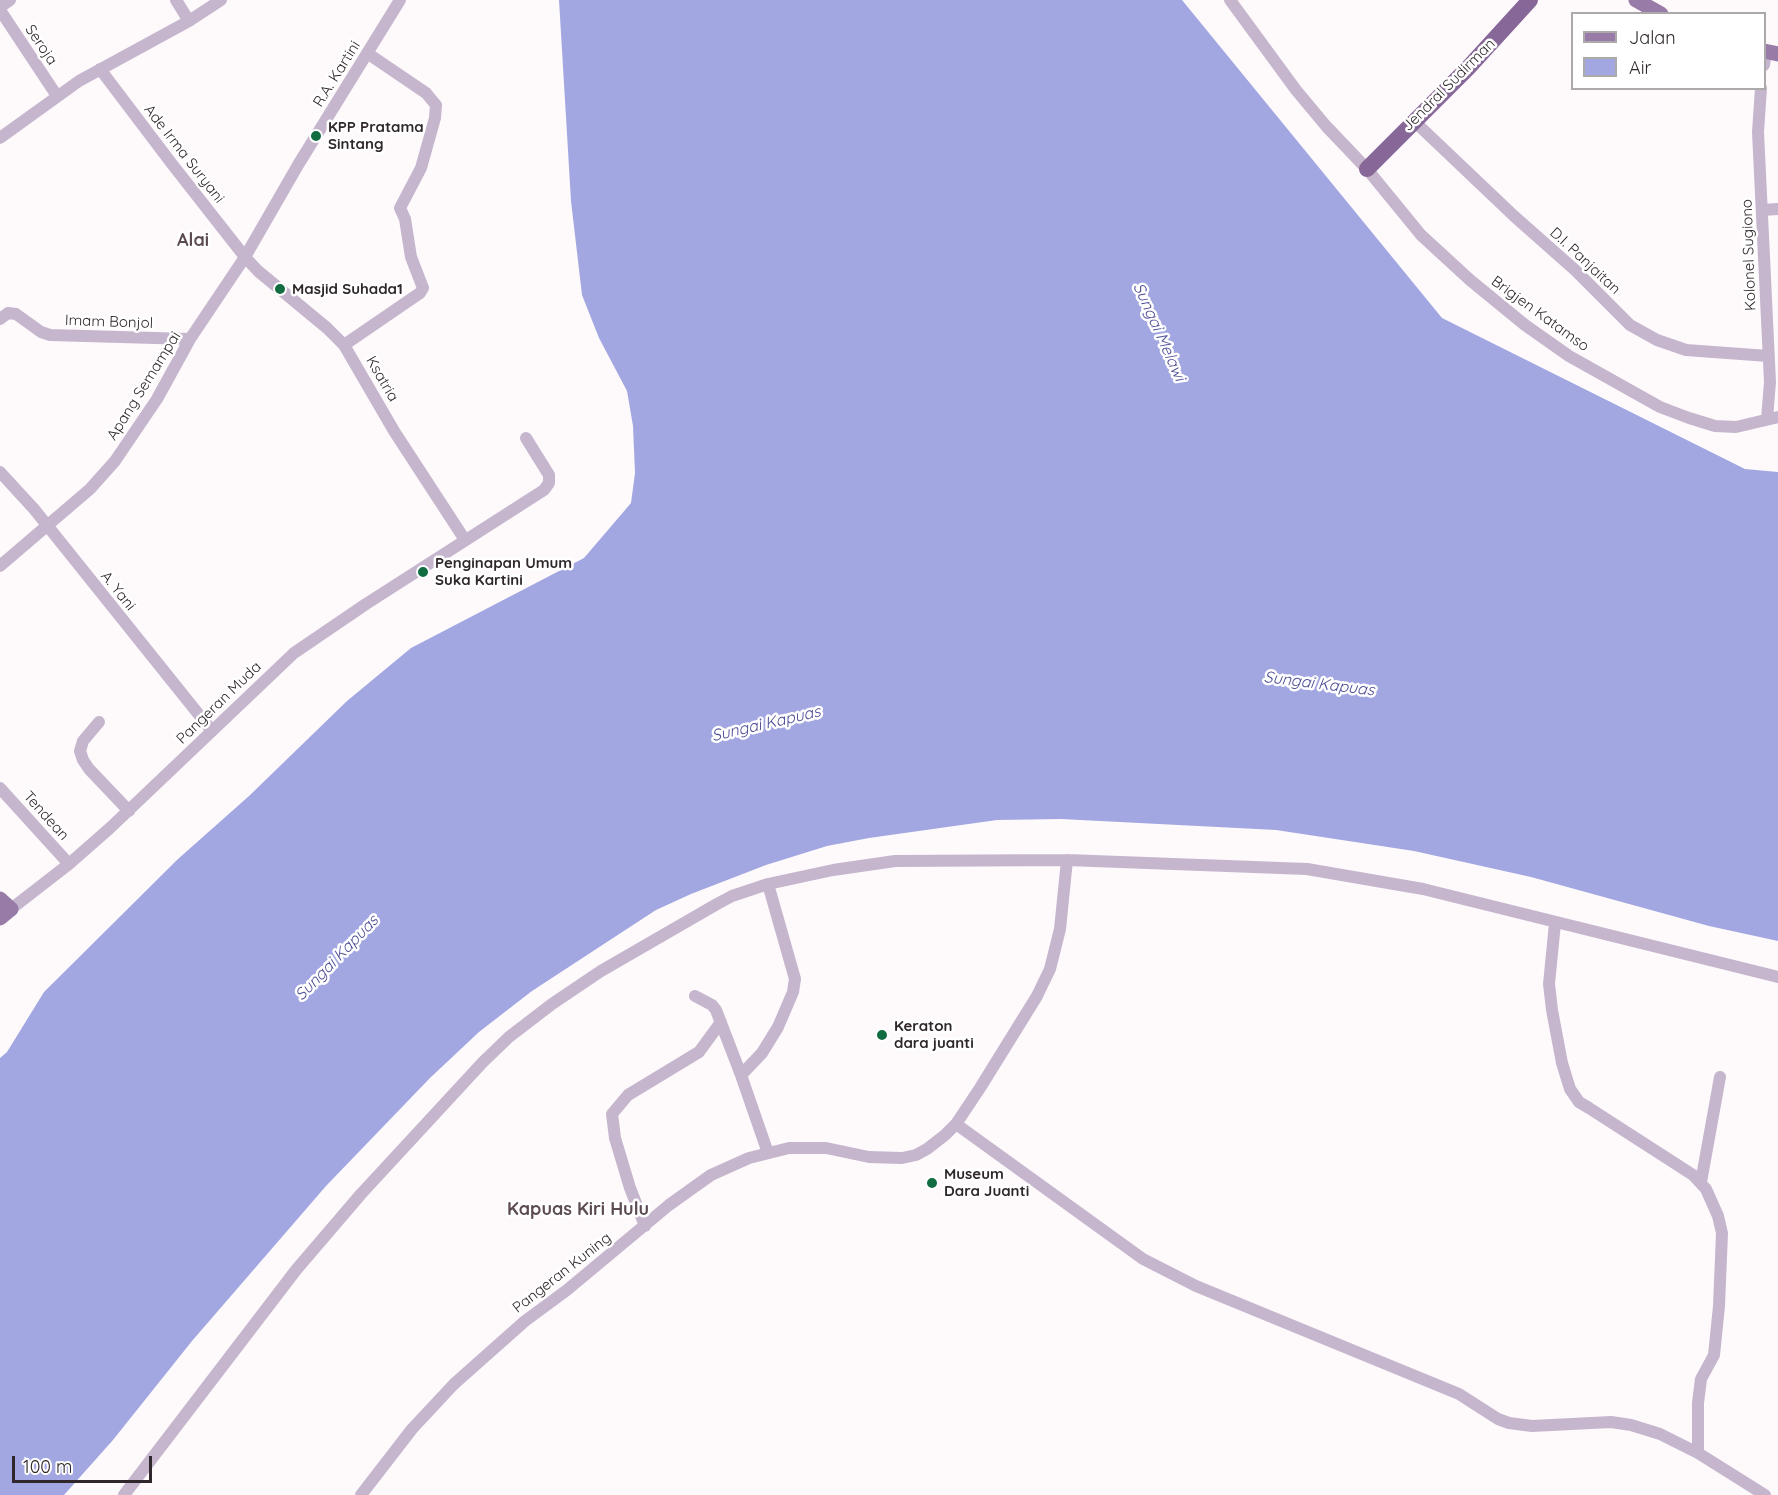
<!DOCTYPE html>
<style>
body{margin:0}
#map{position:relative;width:1778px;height:1495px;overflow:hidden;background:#fefafc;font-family:Quicksand,sans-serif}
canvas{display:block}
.legend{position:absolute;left:1571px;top:12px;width:195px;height:78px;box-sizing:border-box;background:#fff;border:2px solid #aca9aa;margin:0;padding:8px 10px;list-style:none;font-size:18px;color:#2f272b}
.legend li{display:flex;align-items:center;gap:12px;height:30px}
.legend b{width:30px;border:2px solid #aca9aa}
.scale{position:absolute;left:12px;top:1456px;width:140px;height:27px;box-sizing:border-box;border:3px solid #2f272b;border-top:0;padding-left:8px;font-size:18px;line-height:21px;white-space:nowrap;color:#2f272b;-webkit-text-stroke:4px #fff;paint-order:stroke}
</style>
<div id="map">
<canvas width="1778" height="1495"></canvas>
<ul class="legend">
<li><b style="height:8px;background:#987ba7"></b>Jalan</li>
<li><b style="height:16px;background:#a2a7e2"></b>Air</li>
</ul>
<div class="scale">100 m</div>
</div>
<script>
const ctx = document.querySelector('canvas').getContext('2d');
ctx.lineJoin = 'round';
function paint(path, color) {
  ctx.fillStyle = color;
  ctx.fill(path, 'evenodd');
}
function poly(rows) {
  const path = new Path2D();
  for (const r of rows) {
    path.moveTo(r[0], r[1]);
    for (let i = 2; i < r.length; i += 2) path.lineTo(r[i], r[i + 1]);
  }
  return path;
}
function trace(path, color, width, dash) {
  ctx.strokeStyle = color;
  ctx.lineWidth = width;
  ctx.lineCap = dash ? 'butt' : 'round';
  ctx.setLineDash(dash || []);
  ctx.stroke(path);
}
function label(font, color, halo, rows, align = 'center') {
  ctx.font = font + ' Quicksand,sans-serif';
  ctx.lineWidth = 5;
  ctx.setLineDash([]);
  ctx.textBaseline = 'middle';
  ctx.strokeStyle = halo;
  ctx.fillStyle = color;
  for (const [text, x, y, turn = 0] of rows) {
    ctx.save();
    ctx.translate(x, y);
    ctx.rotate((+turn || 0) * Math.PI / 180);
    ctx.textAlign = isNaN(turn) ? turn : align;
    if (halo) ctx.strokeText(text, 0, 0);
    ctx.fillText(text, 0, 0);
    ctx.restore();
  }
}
paint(poly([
 [559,0,1182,0,1442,318,1745,469,1778,472,1778,941,1709,926,1531,877,1414,851,1276,830,1061,819,997,820,869,838,827,846,766,865,691,894,656,910,532,991,479,1032,430,1078,326,1186,192,1341,113,1440,64,1495,0,1495,0,1058,7,1052,44,992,178,859,249,796,347,701,411,648,584,558,631,503,635,473,633,426,627,391,599,338,582,295,571,201]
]), '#a2a7e2');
trace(poly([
 [176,0,189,21],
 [1230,0,1296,90,1326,126,1367,169,1421,235,1470,280,1525,325,1569,356,1660,407,1689,418,1715,426,1736,427,1778,417],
 [0,7,10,0],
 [0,10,57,96],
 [1764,65,1766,52],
 [100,69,172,164,245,257,258,271,327,328,344,345,394,431,465,540],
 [1761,88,1758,132,1770,382,1767,419],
 [1414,121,1514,216,1575,270,1630,325,1657,340,1686,350,1768,356],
 [0,138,79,81,189,21,221,0],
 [1762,210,1778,209],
 [0,319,8,313,16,314,41,332,50,335,190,339],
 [344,345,420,293,423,288,411,257,405,219,400,208,421,168,435,118,436,105,426,93,367,53],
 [0,472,34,509,212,731],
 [0,566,90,489,115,461,157,399,190,339,245,257,298,165,400,0],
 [99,722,83,741,80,751,83,760,89,769,129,811],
 [0,788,69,864],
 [11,909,69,864,110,828,294,653,366,604,544,490,549,483,549,475,526,438],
 [1555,923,1549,984,1552,1010,1562,1063,1570,1089,1579,1102,1589,1108,1693,1175,1706,1189,1718,1216,1722,1233,1719,1306,1714,1355,1701,1379,1698,1403,1698,1453],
 [695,996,712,1005,716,1010,741,1075],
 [956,1124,1143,1259,1196,1286,1459,1394,1498,1419,1509,1423,1532,1426,1611,1422,1631,1425,1660,1434,1698,1453,1765,1495],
 [768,1153,741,1075,762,1053,778,1027,793,992,795,979,768,884],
 [1701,1182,1720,1077],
 [645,1226,630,1188,615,1138,612,1114,628,1095,699,1052,721,1022],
 [124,1495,296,1270,361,1194,483,1062,509,1037,552,1004,601,971,717,904,732,896,768,884,833,870,895,861,1067,860,1307,869,1423,889,1778,977],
 [361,1495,412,1429,454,1384,525,1321,567,1290,669,1205,711,1175,749,1158,789,1148,826,1148,869,1157,902,1158,916,1155,927,1149,945,1135,956,1124,980,1088,1037,996,1050,969,1060,929,1067,860]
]), '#c5b6ce', 12);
trace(poly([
 [1636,0,1661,14],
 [1764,51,1778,54],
 [0,899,11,909,0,918]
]), '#987ba7', 15);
trace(poly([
 [1367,169,1468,68,1530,0]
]), '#876698', 16);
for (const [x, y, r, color] of [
 [316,136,6,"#116d41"],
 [280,289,6,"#116d41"],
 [423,572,6,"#116d41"],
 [882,1035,6,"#116d41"],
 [932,1183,6,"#116d41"]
]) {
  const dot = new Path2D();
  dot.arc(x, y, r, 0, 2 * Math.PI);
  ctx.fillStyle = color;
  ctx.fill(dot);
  trace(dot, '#fff', 2);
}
label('15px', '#2f272b', '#fff', [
 ["Seroja",41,45,56],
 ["R.A. Kartini",337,74,-58],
 ["Jendral Sudirman",1449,85,-45],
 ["Ade Irma Suryani",184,154,52],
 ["Kolonel Sugiono",1749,255,-92],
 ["D.I. Panjaitan",1585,261,43],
 ["Brigjen Katamso",1540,314,36],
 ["Imam Bonjol",109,322,2],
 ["Ksatria",382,379,60],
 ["Apang Semampai",144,386,-58],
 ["A. Yani",118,591,51],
 ["Pangeran Muda",219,703,-44],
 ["Tendean",46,816,48],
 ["Pangeran Kuning",562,1273,-38]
]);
label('bold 15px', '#2f272b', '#fff', [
 ["KPP Pratama",328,127],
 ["Sintang",328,144],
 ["Masjid Suhada1",292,289],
 ["Penginapan Umum",435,563],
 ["Suka Kartini",435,580],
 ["Keraton",894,1026],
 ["dara juanti",894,1043],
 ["Museum",944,1174],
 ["Dara Juanti",944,1191]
], 'left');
label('italic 16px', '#4c4d95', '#fff', [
 ["Sungai Melawi",1159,332,66],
 ["Sungai Kapuas",1319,684,7],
 ["Sungai Kapuas",766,724,-13],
 ["Sungai Kapuas",337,958,-46]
]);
label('bold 18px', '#5c4b53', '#fff', [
 ["Alai",193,241],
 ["Kapuas Kiri Hulu",578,1210]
]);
</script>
